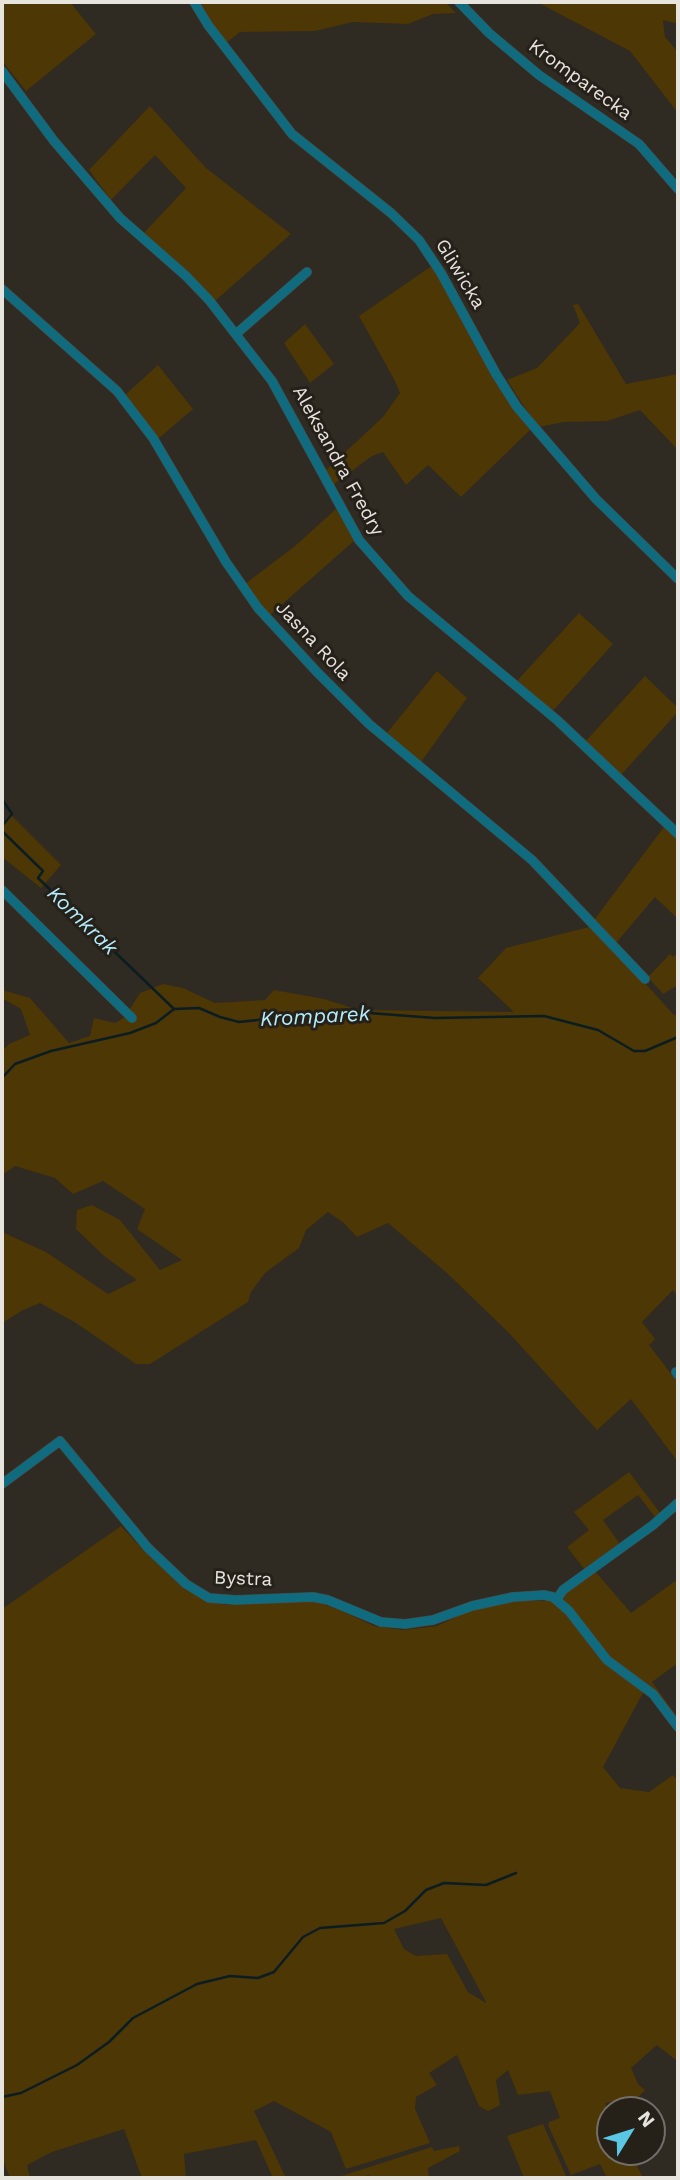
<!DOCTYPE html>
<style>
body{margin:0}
#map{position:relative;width:680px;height:2180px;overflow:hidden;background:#2f2a22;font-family:"Work Sans",sans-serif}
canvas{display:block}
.frame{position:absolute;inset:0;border:4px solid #e7e4de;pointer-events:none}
.north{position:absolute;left:596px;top:2096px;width:70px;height:70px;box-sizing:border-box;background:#252018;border:2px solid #736e67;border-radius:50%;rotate:52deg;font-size:19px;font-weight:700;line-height:28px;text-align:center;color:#e7e4de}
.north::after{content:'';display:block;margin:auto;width:24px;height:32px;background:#5ac8e5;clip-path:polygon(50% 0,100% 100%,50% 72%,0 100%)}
</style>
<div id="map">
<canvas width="680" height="2180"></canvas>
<div class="frame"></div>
<div class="north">N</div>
</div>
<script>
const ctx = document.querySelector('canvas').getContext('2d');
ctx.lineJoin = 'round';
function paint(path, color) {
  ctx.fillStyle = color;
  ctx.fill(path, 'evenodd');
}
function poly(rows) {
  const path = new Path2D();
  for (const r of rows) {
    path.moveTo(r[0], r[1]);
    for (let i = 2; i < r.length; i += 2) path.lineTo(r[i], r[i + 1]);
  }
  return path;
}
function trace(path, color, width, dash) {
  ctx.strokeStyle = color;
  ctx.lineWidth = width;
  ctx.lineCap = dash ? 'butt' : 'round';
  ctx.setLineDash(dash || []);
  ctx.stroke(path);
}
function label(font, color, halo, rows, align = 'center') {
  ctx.font = font + ' "Work Sans",sans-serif';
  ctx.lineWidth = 6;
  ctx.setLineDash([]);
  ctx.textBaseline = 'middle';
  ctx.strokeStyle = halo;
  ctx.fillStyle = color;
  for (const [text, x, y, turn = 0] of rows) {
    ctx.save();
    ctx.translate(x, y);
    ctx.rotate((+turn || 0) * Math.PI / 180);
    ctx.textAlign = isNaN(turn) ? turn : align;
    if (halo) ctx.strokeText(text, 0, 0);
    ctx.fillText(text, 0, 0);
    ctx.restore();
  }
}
paint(poly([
 [2,2,70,2,96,34,26,91,2,61],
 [197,2,445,2,456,13,433,14,408,24,353,22,315,31,240,32,226,43],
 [537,2,678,2,678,24,663,20,665,37,678,52,678,113,630,51],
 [150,106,206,168,291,234,215,301,192,276,143,234,186,188,155,155,111,200,89,170],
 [433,265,496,383,514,410,531,429,461,497,428,465,406,485,383,452,372,456,334,484,326,470,383,417,400,393,394,379,359,316],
 [578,304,626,384,678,374,678,450,640,410,607,421,564,422,539,427,523,405,507,380,537,368,580,323,573,305],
 [305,324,334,364,310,383,284,343],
 [158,365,193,409,158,439,125,395],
 [336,509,355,540,270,615,245,584,295,546],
 [579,613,613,644,551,713,516,682],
 [437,671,467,698,421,762,387,733],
 [645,676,678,708,678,712,620,776,584,743],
 [10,814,61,865,41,888,2,857,2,823],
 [664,827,678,840,678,919,655,897,616,943,594,920],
 [593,926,674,1015,678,1015,678,1296,673,1290,642,1322,655,1339,649,1345,678,1383,678,1462,631,1399,597,1430,509,1333,447,1273,388,1223,357,1237,344,1223,328,1212,306,1230,299,1248,265,1273,251,1292,248,1302,150,1364,136,1364,76,1323,40,1303,23,1310,2,1323,2,1232,46,1252,108,1294,137,1280,104,1256,76,1229,77,1210,92,1205,120,1220,160,1270,182,1260,137,1229,145,1209,103,1181,73,1194,55,1178,15,1166,2,1175,2,1051,9,1044,30,1035,21,1009,2,998,2,990,30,998,69,1043,90,1036,94,1018,115,1023,125,1017,140,993,163,984,183,988,215,1003,265,1000,274,990,324,999,359,1010,514,1012,478,978,506,948],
 [678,952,678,985,663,994,648,977,670,954,673,957],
 [629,1472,661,1514,656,1518,638,1495,603,1520,620,1544,585,1570,567,1547,589,1530,574,1512],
 [121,1526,145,1552,184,1589,208,1602,228,1605,314,1601,340,1610,374,1626,403,1630,437,1626,475,1608,514,1601,555,1601,599,1654,644,1691,603,1767,620,1788,649,1792,673,1775,678,1781,678,2059,677,2061,657,2045,631,2068,638,2084,645,2090,636,2099,643,2110,638,2110,632,2099,605,2103,610,2113,610,2152,630,2152,643,2178,607,2178,600,2164,571,2175,548,2125,549,2122,560,2118,550,2091,518,2095,508,2070,496,2080,500,2105,488,2111,479,2106,457,2055,429,2073,437,2085,416,2097,415,2109,430,2143,346,2169,331,2132,274,2101,254,2111,286,2178,273,2178,256,2140,184,2154,186,2178,142,2178,124,2129,52,2152,27,2165,30,2178,10,2178,2,2157,2,1609],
 [441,1918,486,2002,486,2003,468,1992,447,1954,416,1956,404,1949,394,1929],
 [594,1570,631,1613,678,1579,678,1663,652,1682,678,1718,616,1665,563,1602,565,1593],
 [543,2124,567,2178,524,2178,507,2136],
 [459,2146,460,2151,428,2168,429,2178,370,2178,369,2175,360,2178,335,2178,432,2147,434,2151]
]), '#4d3704');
trace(poly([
 [2,799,12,814,2,826],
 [2,831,43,871,38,878,174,1009],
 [2,1078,15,1064,51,1051,130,1033,156,1023,174,1009,199,1008,220,1017,239,1022,343,1011,435,1018,544,1016,598,1030,634,1051,645,1051,678,1037],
 [2,2097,21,2093,77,2065,109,2042,133,2018,197,1984,230,1976,258,1978,274,1972,303,1937,320,1928,384,1923,405,1911,426,1890,444,1883,486,1885,516,1873]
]), '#0c1d22', 2.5);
const minor = poly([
 [194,2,208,25,292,134,391,213,419,240,441,273,496,374,517,407,596,499,678,579],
 [459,2,489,33,539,75,639,144,678,189],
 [2,71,54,141,120,218,186,276,209,300,272,381,359,540,408,596,557,720,678,834],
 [2,289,117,391,153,438,226,562,258,608,317,672,369,724,532,860,645,979],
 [236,334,307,272],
 [2,890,132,1018],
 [676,1372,678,1375],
 [2,1484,60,1441,148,1548,186,1584,209,1598,236,1600,313,1597,328,1600,381,1622,405,1624,433,1620,472,1606,513,1597,544,1595,553,1597,569,1611,607,1660,653,1694,678,1727],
 [557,1599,563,1590,653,1525,678,1503]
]);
trace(minor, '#4c4840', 10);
trace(minor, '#106b7f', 9);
label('19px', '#e7e4de', '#252018', [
 ["Kromparecka",580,80,36],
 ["Gliwicka",460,274,59],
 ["Aleksandra Fredry",338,461,61],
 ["Jasna Rola",313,641,47],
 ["Bystra",243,1579,2]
]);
label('italic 21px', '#b4edfe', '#252018', [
 ["Komkrak",82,921,44],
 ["Kromparek",315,1017,-3]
]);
</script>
